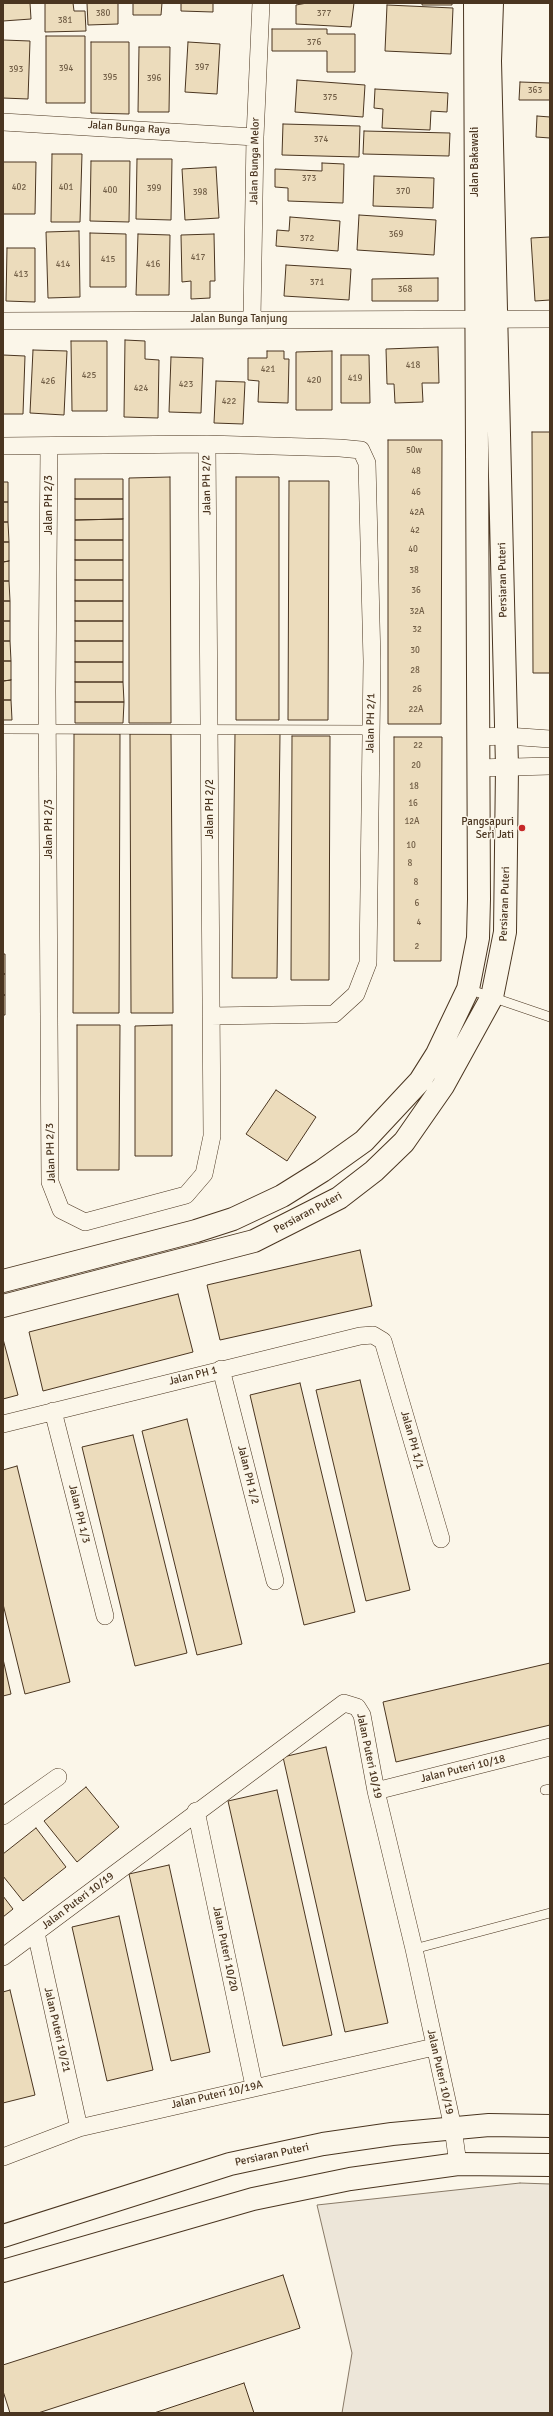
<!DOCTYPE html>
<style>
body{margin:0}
#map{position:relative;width:553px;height:2416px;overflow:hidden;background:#fbf6e9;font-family:Signika,sans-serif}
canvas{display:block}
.frame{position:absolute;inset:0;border:4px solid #4a3520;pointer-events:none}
</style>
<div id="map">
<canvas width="553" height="2416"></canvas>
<div class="frame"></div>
</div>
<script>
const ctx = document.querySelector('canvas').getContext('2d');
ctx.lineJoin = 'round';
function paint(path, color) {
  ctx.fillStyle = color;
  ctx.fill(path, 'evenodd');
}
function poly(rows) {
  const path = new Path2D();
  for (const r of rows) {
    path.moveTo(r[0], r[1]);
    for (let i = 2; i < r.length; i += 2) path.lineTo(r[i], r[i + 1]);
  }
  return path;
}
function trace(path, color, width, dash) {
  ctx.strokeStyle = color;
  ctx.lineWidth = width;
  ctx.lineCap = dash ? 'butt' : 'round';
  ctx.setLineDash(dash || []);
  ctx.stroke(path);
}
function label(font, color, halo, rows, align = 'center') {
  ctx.font = font + ' Signika,sans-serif';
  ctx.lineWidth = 3;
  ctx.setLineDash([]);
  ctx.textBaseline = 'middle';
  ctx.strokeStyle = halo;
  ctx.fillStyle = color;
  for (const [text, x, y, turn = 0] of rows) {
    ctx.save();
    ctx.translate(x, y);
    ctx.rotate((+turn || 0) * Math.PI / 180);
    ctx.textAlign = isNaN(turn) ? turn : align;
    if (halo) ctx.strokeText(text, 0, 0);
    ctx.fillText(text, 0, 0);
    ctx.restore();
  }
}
const green = poly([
 [520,2183,550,2184,550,2413,342,2413,352,2353,317,2205,520,2183]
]);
paint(green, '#ede6d9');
trace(green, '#887966', 1);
const building = poly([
 [3,3,30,3,31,19,3,21,3,3],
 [45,3,73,3,74,11,85,11,86,31,45,32,45,3],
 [87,3,118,3,118,24,88,25,87,3],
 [133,3,162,3,161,15,133,15,133,3],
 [181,3,213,3,213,12,181,11,181,3],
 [307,3,354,3,351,27,296,24,296,5,307,3],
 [422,3,452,3,452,5,422,5,422,3],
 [387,5,453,8,451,54,385,51,387,5],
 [272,29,327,29,327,34,355,34,355,72,327,72,327,51,272,51,272,29],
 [46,36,85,36,85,103,46,103,46,36],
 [3,40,30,41,28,99,3,98,3,40],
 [91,42,129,42,129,114,91,113,91,42],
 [188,42,220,44,217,94,185,92,188,42],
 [139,47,170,47,169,112,138,112,139,47],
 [297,80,365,85,363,117,295,112,297,80],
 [520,82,550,83,550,100,519,100,520,82],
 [375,89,448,93,447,112,431,111,430,130,382,128,383,109,374,108,375,89],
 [537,116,550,117,550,138,536,137,537,116],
 [283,124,360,126,359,157,282,155,283,124],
 [364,131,450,133,449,156,363,154,364,131],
 [52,154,82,154,80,222,51,222,52,154],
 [137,159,172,159,171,220,136,219,137,159],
 [91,161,130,161,129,222,90,221,91,161],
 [3,162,36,162,35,214,3,214,3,162],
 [322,163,344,164,343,203,288,201,288,188,275,187,275,169,322,171,322,163],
 [216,167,219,218,185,220,182,169,216,167],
 [374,176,434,178,433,208,373,206,374,176],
 [359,215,436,220,434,255,357,250,359,215],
 [290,217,340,221,338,251,276,246,277,230,289,231,290,217],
 [79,231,80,297,48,298,46,232,79,231],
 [90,233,126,234,126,287,90,287,90,233],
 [138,234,170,235,169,295,136,295,138,234],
 [214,234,215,281,210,281,210,298,191,299,191,281,182,282,181,235,214,234],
 [550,237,550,300,535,301,531,238,550,237],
 [7,248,35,248,35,302,6,301,7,248],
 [286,265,351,269,349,300,284,296,286,265],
 [438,278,438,301,372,301,372,279,438,278],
 [125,340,145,341,145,359,159,360,158,418,124,417,125,340],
 [71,341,107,341,107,411,72,411,71,341],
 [438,347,439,383,422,383,423,402,395,403,394,384,387,384,386,349,438,347],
 [33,350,67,351,64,415,30,413,33,350],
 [267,351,284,351,284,359,289,359,288,403,258,402,259,381,248,380,248,358,267,358,267,351],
 [332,351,332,410,296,410,296,352,332,351],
 [3,355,25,356,23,414,3,414,3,355],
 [341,355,369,355,370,403,341,403,341,355],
 [171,357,203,358,201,413,169,412,171,357],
 [216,381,245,382,243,424,214,423,216,381],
 [532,432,550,432,550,673,533,673,532,432],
 [388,440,442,440,441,724,388,724,388,440],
 [170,477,171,723,129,723,129,478,170,477],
 [236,477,279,477,279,720,236,720,236,477],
 [75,479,123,479,123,499,75,499,75,479],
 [289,481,329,481,328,720,288,720,289,481],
 [3,482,8,482,8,502,3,502,3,482],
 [75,499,123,499,123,519,75,520,75,499],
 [3,502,8,502,8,522,3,522,3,502],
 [123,519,123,540,75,540,75,520,123,519],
 [3,522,8,522,9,542,3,542,3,522],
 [75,540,123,540,123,560,75,560,75,540],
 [3,542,9,542,9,561,3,562,3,542],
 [75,560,123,560,123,580,75,580,75,560],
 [9,561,9,581,3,581,3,562,9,561],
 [75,580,123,580,123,601,75,601,75,580],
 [3,581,9,581,10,601,3,601,3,581],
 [3,601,10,601,10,621,3,621,3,601],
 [75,601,123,601,123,621,75,621,75,601],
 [3,621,10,621,10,641,3,641,3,621],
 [75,621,123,621,123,641,75,641,75,621],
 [3,641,10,641,11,661,3,661,3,641],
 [75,641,123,641,123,662,75,662,75,641],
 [3,661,11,661,11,680,3,681,3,661],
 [75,662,123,662,123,682,75,682,75,662],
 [11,680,11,700,3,700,3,681,11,680],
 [75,682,123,682,124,702,75,702,75,682],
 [3,700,11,700,12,720,3,720,3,700],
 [75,702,124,702,123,723,75,723,75,702],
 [235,733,280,734,277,978,232,978,235,733],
 [74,734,120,734,119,1013,73,1013,74,734],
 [130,734,171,734,173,1013,131,1013,130,734],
 [292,736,330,736,329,980,291,980,292,736],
 [394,737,442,737,441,961,394,961,394,737],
 [3,954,5,954,5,974,3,974,3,954],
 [3,974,5,974,5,995,3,995,3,974],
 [3,995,5,995,5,1015,3,1015,3,995],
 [77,1025,120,1025,119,1170,77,1170,77,1025],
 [172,1025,172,1156,135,1156,135,1026,172,1025],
 [276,1090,316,1117,287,1161,246,1134,276,1090],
 [360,1250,372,1306,220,1340,207,1285,360,1250],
 [178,1294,193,1352,43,1391,29,1332,178,1294],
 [3,1339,18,1395,3,1399,3,1339],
 [360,1380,410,1590,366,1601,316,1390,360,1380],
 [300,1383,355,1612,304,1625,250,1395,300,1383],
 [187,1419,242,1644,197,1655,142,1431,187,1419],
 [133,1435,187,1653,135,1666,82,1447,133,1435],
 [17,1466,70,1682,25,1694,3,1604,3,1470,17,1466],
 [3,1659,11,1694,3,1696,3,1659],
 [550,1663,550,1725,396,1762,383,1702,550,1663],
 [326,1747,388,2023,345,2032,283,1757,326,1747],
 [86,1787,119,1827,77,1862,44,1821,86,1787],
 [277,1790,332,2035,283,2046,228,1801,277,1790],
 [36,1828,66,1867,23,1901,3,1876,3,1854,36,1828],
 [169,1865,210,2052,171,2061,129,1874,169,1865],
 [3,1896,13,1909,3,1917,3,1896],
 [119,1916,153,2070,107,2081,72,1927,119,1916],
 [10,1990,35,2095,3,2103,3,1992,10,1990],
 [283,2275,300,2328,38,2413,10,2413,3,2391,3,2365,283,2275],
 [244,2383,254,2413,154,2413,244,2383]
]);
paint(building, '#ecdcbc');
trace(building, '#4a3520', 1);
const service = poly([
 [3,729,371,730],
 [468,989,550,1017],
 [545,1790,550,1789],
 [414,1949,550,1913]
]);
const minor = poly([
 [3,122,255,137],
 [252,319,255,137,261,3],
 [3,321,550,319],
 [3,446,207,444,340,448,361,450,367,463,372,661,368,963,356,994,334,1014,211,1016],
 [49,446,47,691,50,1182,61,1210,85,1222,186,1195,204,1174,212,1136,207,444],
 [477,737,507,736,550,739],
 [477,768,550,766],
 [221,1369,275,1581],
 [53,1411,105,1616],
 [3,1424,360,1336,373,1335,383,1341,441,1539],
 [376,1791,550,1747],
 [196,1811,254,2086],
 [3,1816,58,1777],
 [36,1933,79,2128],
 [3,1957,344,1703,357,1707,362,1715,376,1791,414,1949,453,2128,458,2164],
 [3,2157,79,2128,434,2047]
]);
const secondary = poly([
 [3,1281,196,1231,233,1219,282,1196,322,1171,364,1141,420,1081,437,1054,468,989,478,938,479,899,475,3],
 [3,1306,254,1241,339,1198,374,1171,404,1142,443,1086,492,997,505,932,507,767,490,61,492,3],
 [3,2236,230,2164,323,2144,392,2134,489,2125,550,2126],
 [3,2271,253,2199,350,2179,458,2164,550,2165]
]);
trace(service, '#4a3520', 10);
trace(minor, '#4a3520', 18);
trace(secondary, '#4a3520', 24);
trace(service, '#fbf6e9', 9);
trace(minor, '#fbf6e9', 17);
trace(secondary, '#fbf6e9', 22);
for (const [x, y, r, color] of [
 [522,828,4,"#c62828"]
]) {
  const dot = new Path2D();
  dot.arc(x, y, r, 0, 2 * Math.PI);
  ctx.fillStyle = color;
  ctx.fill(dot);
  trace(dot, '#fbf6e9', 1.5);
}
label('9px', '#725f47', null, [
 ["380",103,14],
 ["377",324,14],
 ["381",65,21],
 ["376",314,43],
 ["397",202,68],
 ["394",66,69],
 ["393",16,70],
 ["395",110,78],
 ["396",154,79],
 ["363",535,91],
 ["375",330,98],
 ["374",321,140],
 ["373",309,179],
 ["402",19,188],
 ["401",66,188],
 ["399",154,189],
 ["400",110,191],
 ["370",403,192],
 ["398",200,193],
 ["369",396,235],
 ["372",307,239],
 ["417",198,258],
 ["415",108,260],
 ["414",63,265],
 ["416",153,265],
 ["413",21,275],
 ["371",317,283],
 ["368",405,290],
 ["418",413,366],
 ["421",268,370],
 ["425",89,376],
 ["419",355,379],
 ["420",314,381],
 ["426",48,382],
 ["423",186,385],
 ["424",141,389],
 ["422",229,402],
 ["50w",414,451],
 ["48",416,472],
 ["46",416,493],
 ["42A",417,513],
 ["42",415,531],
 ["40",413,550],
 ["38",414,571],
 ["36",416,591],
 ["32A",417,612],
 ["32",417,630],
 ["30",415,651],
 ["28",415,671],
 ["26",417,690],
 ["22A",416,710],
 ["22",418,746],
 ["20",416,766],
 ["18",414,787],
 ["16",413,804],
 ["12A",412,822],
 ["10",411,846],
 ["8",410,864],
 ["8",416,883],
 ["6",417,904],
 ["4",419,923],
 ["2",417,947]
]);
label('11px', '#4a3520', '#fbf6e9', [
 ["Jalan Bunga Raya",129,128,4],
 ["Jalan Bunga Melor",255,161,-89],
 ["Jalan Bakawali",475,162,-90],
 ["Jalan Bunga Tanjung",239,319],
 ["Jalan PH 2/2",207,485,-91],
 ["Jalan PH 2/3",49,505,-90],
 ["Persiaran Puteri",503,580,-91],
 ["Jalan PH 2/1",371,723,-89],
 ["Jalan PH 2/2",210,809,-90],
 ["Jalan PH 2/3",49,829,-90],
 ["Persiaran Puteri",505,904,-88],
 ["Jalan PH 2/3",51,1153,-92],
 ["Persiaran Puteri",308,1213,-28],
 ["Jalan PH 1",193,1376,-14],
 ["Jalan PH 1/1",412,1440,74],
 ["Jalan PH 1/2",248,1475,76],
 ["Jalan PH 1/3",79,1514,76],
 ["Jalan Puteri 10/19",369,1756,78],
 ["Jalan Puteri 10/18",463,1769,-14],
 ["Jalan Puteri 10/19",78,1901,-37],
 ["Jalan Puteri 10/20",225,1949,78],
 ["Jalan Puteri 10/21",57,2030,77],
 ["Jalan Puteri 10/19",440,2072,77],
 ["Jalan Puteri 10/19A",217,2095,-13],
 ["Persiaran Puteri",272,2155,-12]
]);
label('11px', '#4a3520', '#fbf6e9', [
 ["Pangsapuri",514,822],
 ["Seri Jati",514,835]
], 'right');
</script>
